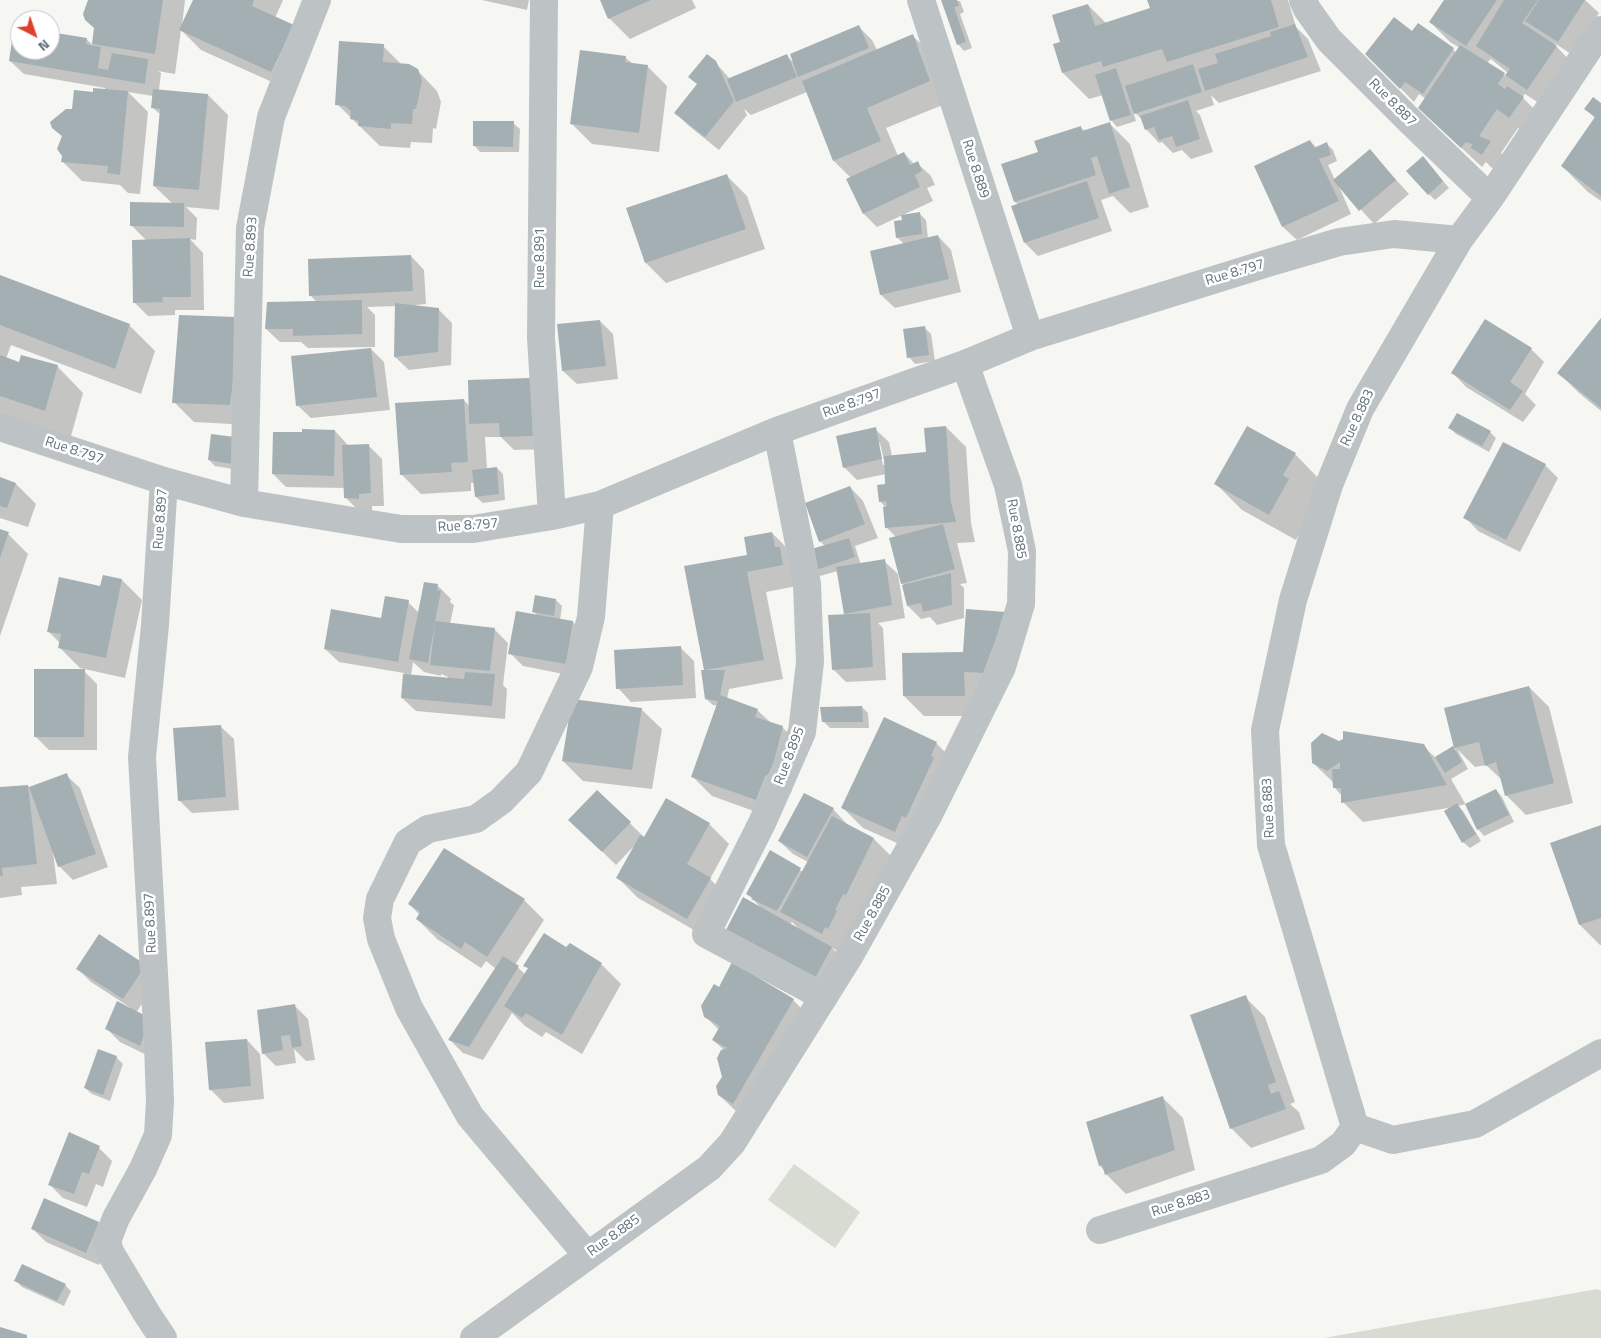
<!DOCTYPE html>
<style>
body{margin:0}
#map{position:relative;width:1601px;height:1338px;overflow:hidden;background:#f6f6f3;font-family:"Titillium Web",sans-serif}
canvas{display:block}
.north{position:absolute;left:10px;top:10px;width:50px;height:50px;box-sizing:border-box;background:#fff;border:1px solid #c0c8cb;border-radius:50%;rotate:139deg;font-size:14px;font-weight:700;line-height:20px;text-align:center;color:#62757d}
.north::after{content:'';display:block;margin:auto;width:18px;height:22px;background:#dd412d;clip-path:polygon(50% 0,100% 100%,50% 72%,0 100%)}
</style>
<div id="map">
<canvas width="1601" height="1338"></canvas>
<div class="north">N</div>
</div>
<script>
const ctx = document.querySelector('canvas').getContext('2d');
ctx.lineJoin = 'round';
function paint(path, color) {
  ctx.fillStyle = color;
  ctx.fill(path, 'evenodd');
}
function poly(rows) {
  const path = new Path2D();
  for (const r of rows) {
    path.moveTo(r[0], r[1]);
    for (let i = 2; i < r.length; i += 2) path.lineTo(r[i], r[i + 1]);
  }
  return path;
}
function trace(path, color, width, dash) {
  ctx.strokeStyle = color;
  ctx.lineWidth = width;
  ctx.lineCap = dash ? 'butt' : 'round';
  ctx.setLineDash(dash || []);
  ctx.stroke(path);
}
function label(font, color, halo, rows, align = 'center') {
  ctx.font = font + ' "Titillium Web",sans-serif';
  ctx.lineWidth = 5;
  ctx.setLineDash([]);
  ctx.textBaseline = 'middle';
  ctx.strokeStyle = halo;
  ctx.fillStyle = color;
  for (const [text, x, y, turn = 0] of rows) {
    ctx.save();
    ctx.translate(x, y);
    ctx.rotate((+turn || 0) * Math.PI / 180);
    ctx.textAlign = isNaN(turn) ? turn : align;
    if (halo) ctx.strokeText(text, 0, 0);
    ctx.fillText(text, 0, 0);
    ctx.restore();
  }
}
paint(poly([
 [794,1164,860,1212,835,1248,768,1200],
 [1597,1289,1601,1291,1601,1338,1324,1338]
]), '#d7dbd2');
paint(poly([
 [91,0,185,0,182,26,194,0,283,0,275,18,293,26,292,91,201,50,181,30,175,74,158,71,161,73,159,90,208,95,228,115,219,210,186,207,197,218,196,240,190,239,203,253,204,310,175,310,175,315,148,316,134,302,146,240,131,225,173,204,154,186,161,115,152,107,153,96,128,92,148,112,140,194,128,193,120,185,82,181,62,161,63,137,53,128,94,93,105,90,105,88,24,74,10,61,20,29,20,50,50,50,50,33,86,39,93,45,95,29],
 [482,0,529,0,527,10],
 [601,0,692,0,696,8,630,39,610,19],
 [942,0,960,1,964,12,960,14,972,48,964,51,958,44],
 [1148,0,1288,0,1296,27,1308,39,1321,71,1219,103,1211,95,1214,105,1196,111,1200,115,1213,152,1191,159,1182,150,1173,153,1162,142,1159,143,1146,129,1144,121,1133,111,1136,121,1117,127,1111,120,1103,95,1089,99,1063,73,1061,42,1088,5,1106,23,1151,9],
 [1445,0,1585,0,1599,13,1571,54,1556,44,1555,45,1576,67,1548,109,1525,94,1522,97,1543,118,1530,137,1518,128,1501,153,1510,162,1502,174,1492,168,1486,162,1482,167,1439,127,1425,98,1419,94,1414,102,1367,54,1412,32,1453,49,1456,53,1460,48,1450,42,1430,22],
 [1491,59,1508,73,1506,76,1487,63],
 [859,27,872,40,877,50,912,35,932,55,950,102,886,128,898,156,904,153,914,164,917,163,931,176,935,185,927,188,933,201,877,227,864,214,848,180,851,178,834,161,807,92,751,115,744,109,747,115,719,150,689,126,676,113,715,62,730,79,787,56,794,63],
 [383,46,402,65,417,70,437,91,441,102,436,129,433,128,432,143,411,142,410,148,380,146,337,104],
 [581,52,626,58,633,64,647,66,667,86,659,152,592,144,572,124],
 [1601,104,1601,201,1588,192,1562,166,1595,118,1586,109],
 [513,123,520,129,519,152,480,152,474,145],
 [1110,124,1130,144,1149,207,1130,213,1113,196,1101,200,1112,231,1038,256,1025,243,1019,205,1015,202,1003,165,1039,153,1080,127,1085,131],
 [1310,141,1317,148,1327,144,1333,150,1337,161,1328,165,1335,180,1370,151,1409,194,1374,224,1338,184,1351,214,1297,240,1283,227,1255,167],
 [1423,157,1449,188,1435,200,1429,194],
 [727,176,747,196,765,249,666,283,646,263,628,209],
 [919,213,926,220,928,238,938,236,951,250,961,292,895,308,881,295,904,244,897,237,904,221],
 [411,256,424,270,426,304,415,305,415,306,438,309,452,323,451,365,409,370,395,357,397,306,367,307,375,315,375,347,308,348,301,342,280,342,266,329,317,302,310,295],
 [0,276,129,325,155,351,141,394,11,345,6,359,20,363,57,366,83,393,71,436,0,413],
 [1601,320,1601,411,1579,393,1559,373],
 [600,321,613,334,618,379,577,384,563,371],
 [924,327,931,334,935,361,915,364,909,357],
 [255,338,250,425,194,422,174,402],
 [370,348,384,362,390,410,311,418,297,405],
 [1531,349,1544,362,1525,394,1536,405,1523,422,1466,387,1453,373],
 [529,380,546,449,514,450,501,437,485,437,487,469,497,468,503,474,505,500,483,503,476,497,475,483,471,483,471,491,421,494,401,474,464,400,470,407],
 [946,427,966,447,971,523,975,542,957,543,967,583,960,584,964,588,964,618,937,625,930,617,921,619,908,606,905,586,902,583,896,537,886,527,886,508,880,501,886,485,886,474,857,480,844,467,875,429,889,442,892,456,927,453],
 [878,443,880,443,885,465,883,465],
 [1450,428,1490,432,1496,438,1489,452,1456,434],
 [335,431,348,445,348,446,369,446,382,459,384,506,372,506,372,512,359,511,345,497,345,488,286,487,273,474],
 [212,436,238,470,215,466,209,460],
 [1295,454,1321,481,1309,501,1315,506,1296,540,1242,510,1216,484],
 [1545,465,1558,478,1520,552,1478,531,1465,517],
 [0,479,16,484,36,504,28,527,0,518],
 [850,487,863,501,878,538,855,546,861,565,884,561,898,574,905,618,878,623,883,628,886,680,846,682,833,669,845,615,838,571,820,576,814,570,825,546,820,541],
 [0,531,8,534,28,554,0,636],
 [772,533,792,553,802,585,766,592,783,679,729,689,727,699,757,710,771,723,783,728,803,748,791,793,785,795,776,819,712,796,692,776,718,706,713,705,706,699,707,671,705,669,749,556],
 [122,580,142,600,125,678,80,668,60,648,60,643,48,631,101,587],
 [437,585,451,599,450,602,454,605,450,624,495,630,508,643,503,685,507,689,505,719,416,711,402,698,404,673,339,662,325,649,382,620,408,602,419,613],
 [413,662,424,672,441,676,441,674,448,677,448,679,411,676],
 [556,600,562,606,560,620,573,622,586,636,579,677,523,666,510,653,538,616,534,612],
 [1006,613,985,716,924,716,904,696,965,654],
 [680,647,694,661,696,698,631,702,618,688],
 [84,671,97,684,97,750,49,750,35,736],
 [1529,687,1549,707,1573,803,1526,815,1506,795,1503,781,1486,765,1475,767,1457,749,1468,769,1451,779,1466,805,1496,790,1502,797,1514,822,1484,836,1478,829,1466,804,1458,806,1463,811,1481,841,1470,848,1463,842,1454,807,1363,822,1343,802,1342,796,1334,787,1334,783,1313,763,1339,742,1423,746,1436,758,1453,748,1456,752,1445,709],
 [862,707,868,713,869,728,830,728,824,722],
 [641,709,662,729,652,789,583,781,563,761],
 [220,726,234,739,239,810,192,813,179,800],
 [936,743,956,763,915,851,863,828,843,808],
 [66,775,80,788,108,867,73,880,59,866,53,852,57,884,21,887,22,895,0,898,0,789,28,786,30,788],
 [597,791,645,838,666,800,709,824,729,844,710,879,730,899,708,938,638,898,618,878,635,845,616,865,570,820],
 [833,809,846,823,845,824,874,839,894,859,842,953,832,948,845,961,828,992,768,959,761,908,748,894,770,852,803,872,808,862,793,854,779,841],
 [792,922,799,929,790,925],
 [1601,826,1601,945,1600,945,1580,925,1552,844],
 [524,900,544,920,515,965,525,974,529,969,525,966,567,949,601,964,621,984,582,1054,546,1032,542,1037,525,1026,512,1013,483,1060,463,1053,450,1040,496,969,486,961,481,968,437,939,417,919,420,915,409,904],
 [99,936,158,979,136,1013,153,1058,120,1042,107,1029,131,1008,91,982,78,969],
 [719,989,793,1000,813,1020,740,1115,719,1095,723,1077,724,1050,713,1040,719,1030,706,1017],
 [1245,997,1265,1017,1295,1102,1290,1104,1299,1112,1305,1129,1251,1148,1231,1128],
 [295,1006,308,1019,315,1060,306,1061,294,1049,296,1063,276,1066,263,1053],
 [247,1040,260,1054,264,1099,224,1103,210,1089],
 [116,1057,123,1064,110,1101,92,1094,85,1088],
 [1163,1098,1183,1118,1195,1170,1126,1194,1106,1174,1105,1171,1100,1166,1087,1123],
 [99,1148,112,1161,103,1187,96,1184,87,1207,63,1198,50,1185],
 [98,1223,112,1237,99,1265,46,1242,32,1228],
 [16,1281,65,1285,71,1291,64,1306,22,1287]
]), '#0003');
paint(poly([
 [88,0,163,0,155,54,92,44,94,28,85,20,83,14],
 [193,0,254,0,252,6,294,25,271,72,179,30],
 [600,0,651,0,608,19],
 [941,0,957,0,959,6,954,7,966,42,957,45],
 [1147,0,1271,0,1279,27,1167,62,1162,49,1103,67,1101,61,1062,73,1053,44,1060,42,1052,15,1088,4,1095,26,1150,8],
 [1444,0,1497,0,1466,46,1429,22],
 [1504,0,1538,0,1522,23,1557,46,1527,90,1505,75,1510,69,1476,46],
 [1539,0,1585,0,1558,42,1525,21],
 [1394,17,1412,31,1418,23,1454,48,1423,94,1405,82,1400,89,1365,54],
 [1295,24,1308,57,1205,91,1198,69,1218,63,1215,54,1271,36,1270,32],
 [859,25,869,48,798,77,790,54],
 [14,27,20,28,20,50,50,50,50,32,87,38,86,44,101,47,98,68,108,70,112,53,148,59,145,84,9,61],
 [913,34,930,81,867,108,881,141,833,161,802,81],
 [339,41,384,44,383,62,409,64,418,69,422,81,416,109,413,109,412,124,391,123,391,129,358,126,359,121,350,119,351,111,345,106,335,105],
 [1460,45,1505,73,1498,84,1505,89,1507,86,1524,97,1509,118,1497,109,1479,136,1491,141,1482,155,1471,148,1472,144,1466,142,1461,148,1418,108],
 [580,50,626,56,625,62,648,65,639,133,570,124],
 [707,54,716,61,734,101,705,137,674,113,697,84,688,77],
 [787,54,797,77,736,102,727,79],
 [1193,64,1202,92,1134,114,1125,86],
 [1116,68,1131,115,1110,121,1095,75],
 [93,88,128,91,120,175,107,173,108,166,61,162,62,156,57,149,62,136,52,128,50,122,66,109,72,109,74,90,93,92],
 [153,89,208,94,199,190,153,186,160,109,151,108],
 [1593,97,1601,103,1601,196,1561,166,1595,117,1584,109],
 [1188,100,1200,139,1176,147,1172,136,1159,140,1154,127,1145,130,1140,116],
 [473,121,514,121,513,147,473,146],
 [1110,122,1130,187,1109,194,1097,156,1091,158,1096,175,1014,202,1001,164,1038,152,1034,141,1081,126,1082,131],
 [1310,140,1314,148,1327,142,1331,155,1319,159,1339,201,1282,227,1254,166],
 [1370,149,1396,180,1359,211,1333,180],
 [904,152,910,165,918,161,922,171,915,175,920,187,863,214,846,179],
 [1423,156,1443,181,1428,195,1406,171],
 [727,174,746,229,645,263,626,208],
 [1087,181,1099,218,1024,243,1011,206],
 [130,202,184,203,184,227,130,226],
 [920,212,922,234,896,238,894,221,902,220,901,215],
 [938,235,949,279,880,295,870,251],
 [190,238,191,297,162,297,163,302,133,303,132,240],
 [411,255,413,291,309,296,308,259],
 [0,275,130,324,115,369,0,325],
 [362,300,362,334,293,336,293,329,265,329,267,302],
 [395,303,439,308,438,352,394,357],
 [179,315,236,317,239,332,230,405,172,403],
 [1601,318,1601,408,1557,373],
 [1485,319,1532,348,1510,382,1523,391,1510,410,1451,373],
 [600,320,606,366,562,371,557,324],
 [925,326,929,355,907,358,903,329],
 [371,348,377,397,296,406,291,356],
 [0,355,19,362,21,355,58,365,45,411,0,396],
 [530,378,533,436,500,437,499,423,469,424,468,380],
 [464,399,468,462,451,463,452,472,400,475,395,403],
 [1457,413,1491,431,1482,446,1448,428],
 [946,426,951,502,956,522,885,528,883,507,887,506,886,501,879,502,877,485,885,484,884,456,926,452,924,428],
 [1247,426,1296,453,1283,475,1289,479,1269,515,1214,484],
 [876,427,882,459,843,468,836,436],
 [302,429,335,430,334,476,272,474,273,432,302,432],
 [211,434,235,437,232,464,208,460],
 [1503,442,1546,464,1506,540,1463,518],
 [369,444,371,493,359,494,359,499,344,498,342,445],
 [497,467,499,494,475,497,472,470],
 [0,477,16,483,7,508,0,506],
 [850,486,865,524,819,542,805,503],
 [943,524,955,569,901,584,889,538],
 [0,529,9,532,0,558],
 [772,532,775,547,780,547,783,565,747,572,764,660,704,670,684,566,747,555,744,537],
 [849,538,855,557,813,571,808,550],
 [885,559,892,605,844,614,836,567],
 [951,573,952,605,923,612,921,603,907,606,902,585],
 [103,575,122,579,106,658,58,648,61,634,47,632,59,577,100,586],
 [424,582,438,584,437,590,441,591,435,621,495,628,490,671,430,665,435,624,428,663,409,659],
 [535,595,556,599,554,616,532,612],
 [385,596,409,600,398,662,324,649,331,609,381,618],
 [966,609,1006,612,983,673,964,672,965,696,903,696,902,653,963,652],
 [516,611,573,621,566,664,508,654],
 [870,613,873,667,832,670,828,615],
 [681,646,683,685,616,689,614,650],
 [34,669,85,669,84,737,34,737],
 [701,670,725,670,720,695,758,709,755,717,783,726,771,773,765,776,756,800,691,777,718,701,705,699],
 [465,672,495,674,492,706,401,698,403,674,464,679],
 [1529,686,1554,783,1505,796,1496,762,1485,766,1479,742,1454,748,1444,708],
 [572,699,642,708,632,770,562,761],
 [862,706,863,722,822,722,820,707],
 [884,717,937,742,931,756,934,758,906,818,902,816,895,832,841,808],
 [221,725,226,797,178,801,173,728],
 [1343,731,1424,744,1447,785,1341,803,1341,788,1333,788,1332,769,1340,769,1340,762,1327,771,1312,763,1311,743,1322,733,1339,741,1343,739],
 [1453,746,1462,762,1445,773,1435,757],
 [67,773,96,854,58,867,29,787],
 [28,785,37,864,2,868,3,876,0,876,0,787],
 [1496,789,1509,815,1477,830,1465,804],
 [597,790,631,822,602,852,568,820],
 [804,793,834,808,807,857,778,841],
 [666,798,710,823,687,864,711,878,687,919,616,878,640,835,644,837],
 [1457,803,1476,834,1462,843,1444,811],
 [832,816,874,838,846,895,843,894,835,910,837,911,828,929,825,927,822,934,780,912],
 [1601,825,1601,918,1579,925,1550,843],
 [444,848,525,899,487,957,465,942,461,949,416,919,420,912,408,904],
 [770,850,801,868,777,911,751,899,753,898,746,894],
 [743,897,832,947,814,980,726,930],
 [544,933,566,947,570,943,602,963,562,1035,526,1013,522,1018,504,1006,528,968,523,966],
 [99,934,146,965,123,999,76,969],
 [503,956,519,966,469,1047,448,1040],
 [732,962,794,999,733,1104,718,1095,716,1086,722,1077,717,1058,721,1050,727,1048,712,1040,720,1026,704,1017,701,1006,714,984,719,987],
 [1246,995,1276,1082,1268,1085,1271,1094,1279,1091,1286,1109,1230,1129,1190,1015],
 [117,1001,150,1018,140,1046,105,1029],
 [295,1004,302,1046,292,1048,290,1035,281,1036,283,1050,262,1054,257,1010],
 [247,1039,251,1086,209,1090,205,1042],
 [98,1049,117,1056,103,1095,84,1088],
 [1163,1096,1175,1150,1105,1175,1102,1165,1099,1166,1086,1122],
 [69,1132,100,1146,89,1174,82,1172,74,1194,48,1185],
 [44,1198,99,1222,86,1253,31,1229],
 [22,1264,66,1284,57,1301,14,1281],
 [0,1327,27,1335,27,1338,0,1338]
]), '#a4afb3');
trace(poly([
 [544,0,541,338,552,516],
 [921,0,1030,337],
 [1303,0,1307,9,1329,40,1411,122,1490,198],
 [0,427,164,481,244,503,401,529,473,529,552,516,600,505,777,431,965,364,1030,337,1268,263,1339,242,1394,234,1459,240,1490,198,1601,30],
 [777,431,807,584,810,662,802,732,762,823,706,934,824,997],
 [244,503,250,228,271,117,317,0],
 [1355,1127,1393,1140,1475,1124,1601,1053],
 [1100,1230,1321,1160,1343,1144,1355,1127,1271,845,1265,730,1293,600,1329,485,1360,409,1459,240],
 [587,1255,470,1116,409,1008,381,939,377,918,380,899,408,842,428,829,476,819,501,801,529,772,579,667,591,617,600,505],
 [163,1338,147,1314,110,1252,107,1241,116,1218,143,1169,158,1135,160,1101,158,1045,142,757,155,625,164,481],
 [474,1338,709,1168,732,1143,850,955,928,816,1002,667,1021,604,1022,551,1008,485,965,364]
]), '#bdc3c5', 28);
label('14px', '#62757d', '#fff', [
 ["Rue 8.887",1392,103,45],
 ["Rue 8.889",975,169,72],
 ["Rue 8.893",251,247,-86],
 ["Rue 8.891",541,258,-90],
 ["Rue 8.797",1235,273,-17],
 ["Rue 8.797",852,404,-20],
 ["Rue 8.883",1358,418,-65],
 ["Rue 8.797",74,451,18],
 ["Rue 8.897",161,519,-86],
 ["Rue 8.797",468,526,-4],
 ["Rue 8.885",1016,529,80],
 ["Rue 8.895",790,756,-69],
 ["Rue 8.883",1269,808,-93],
 ["Rue 8.885",873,914,-61],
 ["Rue 8.897",151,923,-93],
 ["Rue 8.883",1181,1204,-18],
 ["Rue 8.885",614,1236,-36]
]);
</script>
